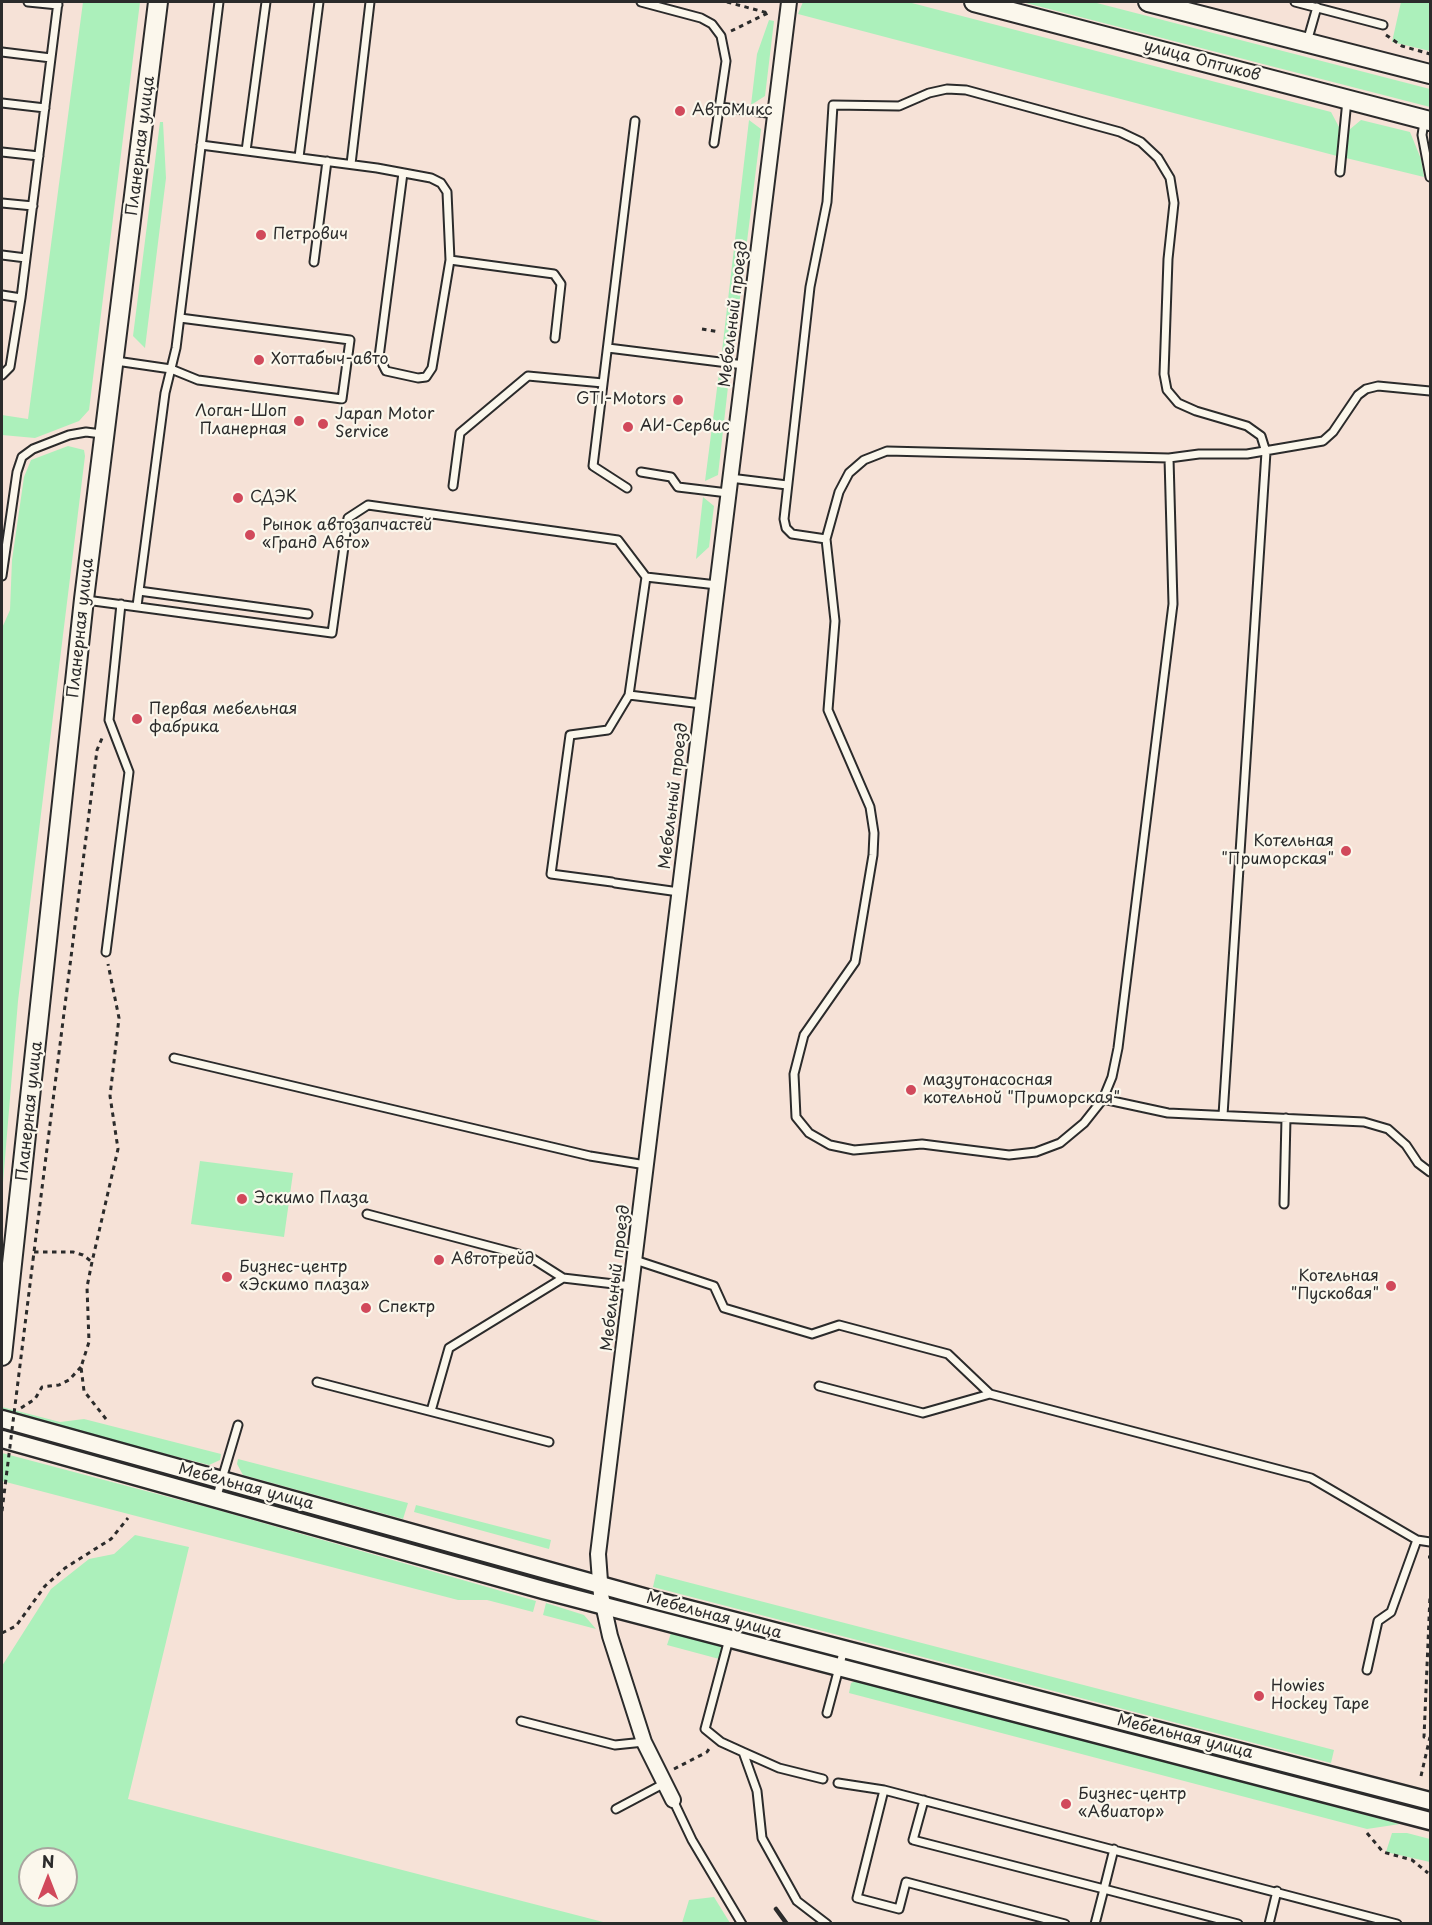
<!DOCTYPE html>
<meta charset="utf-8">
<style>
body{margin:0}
#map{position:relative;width:1432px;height:1925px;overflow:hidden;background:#f6e2d7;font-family:"Playpen Sans",sans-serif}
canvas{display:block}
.frame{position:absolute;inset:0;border:3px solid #2b2b2b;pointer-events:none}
.north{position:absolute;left:18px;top:1847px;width:60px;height:60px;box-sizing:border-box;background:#fbf7ec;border:2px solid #a8a59f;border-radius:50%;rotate:0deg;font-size:16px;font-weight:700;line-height:24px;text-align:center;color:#2b2b2b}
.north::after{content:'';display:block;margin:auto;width:21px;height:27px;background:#d1495b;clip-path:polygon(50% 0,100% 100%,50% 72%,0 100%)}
</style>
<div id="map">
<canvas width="1432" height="1925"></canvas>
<div class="frame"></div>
<div class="north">N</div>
</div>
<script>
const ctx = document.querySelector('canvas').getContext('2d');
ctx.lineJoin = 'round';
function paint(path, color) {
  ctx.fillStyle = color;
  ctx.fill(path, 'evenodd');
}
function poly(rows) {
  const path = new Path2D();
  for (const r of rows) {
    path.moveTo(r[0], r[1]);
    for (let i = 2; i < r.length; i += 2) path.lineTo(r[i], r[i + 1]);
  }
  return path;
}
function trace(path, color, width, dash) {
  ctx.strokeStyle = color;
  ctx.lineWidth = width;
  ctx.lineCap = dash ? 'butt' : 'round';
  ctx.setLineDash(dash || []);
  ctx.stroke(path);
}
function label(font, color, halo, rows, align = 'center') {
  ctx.font = font + ' "Playpen Sans",sans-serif';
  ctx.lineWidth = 4.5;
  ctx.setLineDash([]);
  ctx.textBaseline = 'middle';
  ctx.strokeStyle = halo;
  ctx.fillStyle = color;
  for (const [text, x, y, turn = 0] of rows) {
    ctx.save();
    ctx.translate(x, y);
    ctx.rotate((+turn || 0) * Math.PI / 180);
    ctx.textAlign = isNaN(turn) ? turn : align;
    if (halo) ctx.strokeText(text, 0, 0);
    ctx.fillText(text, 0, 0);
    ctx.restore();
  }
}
paint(poly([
 [83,2,140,2,89,410,79,421,35,438,2,435,2,415,28,419],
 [803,2,908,2,1331,112,1339,127,1337,156,798,14],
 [1022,2,1093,2,1430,89,1430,107],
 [1401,2,1430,2,1430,51,1392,42],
 [769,20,774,21,765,96,751,105,757,54],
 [749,120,761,129,734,346,722,351],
 [1361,120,1410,132,1421,159,1424,177,1346,158,1349,130],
 [160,122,163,122,166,178,145,348,133,336],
 [719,373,729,378,718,475,705,481],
 [68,446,84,450,85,456,18,1001,2,1195,2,628,10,610,12,560,24,477,31,460],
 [703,497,714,506,709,547,696,559],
 [200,1161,293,1173,284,1237,191,1224],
 [2,1407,60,1422,84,1419,221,1454,220,1460,209,1465,2,1412],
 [2,1453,214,1509,536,1601,533,1612,487,1600,458,1600,2,1481],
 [238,1459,408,1503,403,1519,243,1475,237,1464],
 [416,1505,551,1540,549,1549,414,1512],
 [135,1535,189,1547,128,1799,607,1923,2,1923,2,1666,51,1589,89,1559,114,1554],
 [30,1859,66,1859,66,1895,30,1895],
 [656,1574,1334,1750,1331,1763,653,1587],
 [546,1603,584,1615,596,1629,543,1615],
 [671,1633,720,1646,725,1653,723,1660,667,1645],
 [856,1681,1400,1824,1367,1829,849,1693,851,1683],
 [1392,1833,1407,1833,1430,1839,1430,1862,1386,1852],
 [714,1897,730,1923,682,1923,689,1900]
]), '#acf0bb');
const service = poly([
 [28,2,58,5],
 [641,2,701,18,712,24,721,36,726,61,714,143],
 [1295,2,1383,25],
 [1307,42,1317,7],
 [2,52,51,58],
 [2,103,45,108],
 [720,107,775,114],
 [1424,122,1422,135,1430,177],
 [201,145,377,168,431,178,441,183,447,192,450,260,432,368,426,377,418,378,386,371,379,357,403,173],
 [246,151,266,2],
 [2,152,39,156],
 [299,157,319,2],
 [351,164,370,2],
 [1340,172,1347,100],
 [2,203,33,206],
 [2,255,26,258],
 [450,260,554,274,561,284,555,338],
 [314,262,327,161],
 [2,295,21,298],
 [608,348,744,365],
 [116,361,171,369,198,380,342,399,350,340,180,318],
 [2,375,10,367,21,298,58,2],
 [1169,458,1173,604,1118,1048,1112,1077,1103,1099,1084,1123,1060,1143,1036,1152,1009,1155,922,1144,854,1150,830,1145,809,1133,796,1117,794,1074,804,1035,855,962,873,855,874,833,870,807,828,710,835,621,826,539,839,492,849,473,864,460,887,451,1169,458,1199,454,1247,454,1323,441,1333,432,1358,395,1366,389,1378,386,1430,391],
 [641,472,671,477,678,487,728,493],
 [730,478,787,485],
 [453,486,460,433,528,376,603,383],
 [627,488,593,466,635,121],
 [826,539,792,534,786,528,784,519,810,287,827,202,833,105,899,106,929,93,947,89,966,90,1120,132,1141,142,1158,158,1170,178,1174,203,1168,259,1164,374,1167,390,1178,403,1196,411,1247,426,1261,436,1266,452,1223,1115],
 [2,576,17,472,22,457,33,449,69,435,86,432,102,434],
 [139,591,308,614],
 [86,600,332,633,348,518,368,505,618,540,646,577],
 [137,606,165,393,176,348,219,2],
 [702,704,629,695,646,577,717,585],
 [612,882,551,874,570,735,608,730,629,695],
 [615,883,679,892],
 [106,952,129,772,109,720,121,604],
 [174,1058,590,1156,646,1165],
 [1103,1099,1168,1113,1364,1122,1388,1129,1406,1145,1418,1163,1430,1172],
 [1284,1204,1286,1118],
 [367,1214,530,1257,563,1278,631,1286],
 [635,1260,714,1286,724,1308,812,1334,839,1325,948,1354,990,1394,1311,1478,1417,1540,1430,1542],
 [317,1382,549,1442],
 [819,1386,923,1413,990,1394],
 [431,1411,449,1348,563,1278],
 [216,1499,238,1425],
 [729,1639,705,1729,721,1742,743,1752,757,1791,762,1838,797,1901,827,1924],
 [1367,1670,1378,1621,1391,1612,1417,1540],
 [827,1713,844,1649],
 [521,1721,615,1745,644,1742],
 [743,1752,779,1768,823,1779],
 [838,1783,884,1790,1397,1924],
 [884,1790,857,1898,899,1909,906,1882,1065,1924],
 [673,1800,692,1840,742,1924],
 [924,1800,913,1840,1104,1889,1114,1849],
 [616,1809,665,1783],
 [1095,1924,1104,1889,1238,1924],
 [1269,1924,1277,1891]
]);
const minor = poly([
 [673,1800,644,1742,610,1636,601,1595,598,1554,789,2]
]);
const tertiary = poly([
 [2,1419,658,1601,1430,1801],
 [2,1439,543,1590,1430,1821]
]);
const secondary = poly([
 [974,2,1430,121],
 [1148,2,1430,74],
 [2,1356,84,599,158,2]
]);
trace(service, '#2b2b2b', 11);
trace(minor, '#2b2b2b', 18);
trace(tertiary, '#2b2b2b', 21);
trace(secondary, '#2b2b2b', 22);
trace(poly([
 [727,2,768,13],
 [731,31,768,13],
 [1386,35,1402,46,1430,54],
 [702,329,719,332],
 [34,1252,73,1252,83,1255,92,1262],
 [33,1260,97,750,103,736],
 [21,1408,35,1399,42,1387,59,1385,69,1380,81,1367],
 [106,1419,84,1391,81,1367,89,1342,87,1287,92,1262,118,1149,110,1096,119,1018,108,964],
 [1428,1557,1430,1557],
 [2,1633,16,1626,45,1586,65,1568,111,1539,128,1518],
 [674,1769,707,1752,711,1746],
 [1421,1776,1430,1737,1424,1737,1430,1596],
 [1367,1833,1383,1852,1412,1860,1428,1873]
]), '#2b2b2b', 3, [4.5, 4.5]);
trace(service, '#fbf7ec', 7);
trace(minor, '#fbf7ec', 14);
trace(tertiary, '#fbf7ec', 16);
trace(secondary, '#fbf7ec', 18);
trace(poly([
 [776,1909,787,1924]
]), '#2b2b2b', 4.5);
trace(poly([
 [2,1511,33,1260]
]), '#2b2b2b', 3, [4.5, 4.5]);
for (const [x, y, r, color] of [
 [680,111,6,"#d1495b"],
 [261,235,6,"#d1495b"],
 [259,360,6,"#d1495b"],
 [678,400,6,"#d1495b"],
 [299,421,6,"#d1495b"],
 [323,424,6,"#d1495b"],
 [628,427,6,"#d1495b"],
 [238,498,6,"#d1495b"],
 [250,535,6,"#d1495b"],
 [137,719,6,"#d1495b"],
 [1346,851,6,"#d1495b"],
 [911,1090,6,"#d1495b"],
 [242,1199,6,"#d1495b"],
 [439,1260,6,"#d1495b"],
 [227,1277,6,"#d1495b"],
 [1391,1286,6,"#d1495b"],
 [366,1308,6,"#d1495b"],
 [1259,1696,6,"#d1495b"],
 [1066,1804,6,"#d1495b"]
]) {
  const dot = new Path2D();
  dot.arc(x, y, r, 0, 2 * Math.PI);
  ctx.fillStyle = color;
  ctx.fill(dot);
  trace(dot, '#fbf7ec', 2);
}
label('16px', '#2b2b2b', '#fbf7ec', [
 ["улица Оптиков",1202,61,15],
 ["Планерная улица",141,146,-83],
 ["Мебельный проезд",734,314,-83],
 ["Планерная улица",81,628,-84],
 ["Мебельный проезд",674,796,-83],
 ["Планерная улица",30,1111,-84],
 ["Мебельный проезд",616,1278,-83],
 ["Мебельная улица",246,1487,15],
 ["Мебельная улица",714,1616,15],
 ["Мебельная улица",1185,1737,14]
]);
label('16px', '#2b2b2b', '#fbf7ec', [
 ["АвтоМикс",692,111],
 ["Петрович",273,235],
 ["Хоттабыч-авто",271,360],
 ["GTI-Motors",666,400,"right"],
 ["Логан-Шоп",287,412,"right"],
 ["Планерная",287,430,"right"],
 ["Japan Motor",335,415],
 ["Service",335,433],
 ["АИ-Сервис",640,427],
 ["СДЭК",250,498],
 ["Рынок автозапчастей",262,526],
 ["«Гранд Авто»",262,544],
 ["Первая мебельная",149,710],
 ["фабрика",149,728],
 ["Котельная",1334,842,"right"],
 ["\"Приморская\"",1334,860,"right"],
 ["мазутонасосная",923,1081],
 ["котельной \"Приморская\"",923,1099],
 ["Эскимо Плаза",254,1199],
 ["Автотрейд",451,1260],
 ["Бизнес-центр",239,1268],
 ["«Эскимо плаза»",239,1286],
 ["Котельная",1379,1277,"right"],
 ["\"Пусковая\"",1379,1295,"right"],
 ["Спектр",378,1308],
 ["Howies",1271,1687],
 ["Hockey Tape",1271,1705],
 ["Бизнес-центр",1078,1795],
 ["«Авиатор»",1078,1813]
], 'left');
</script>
